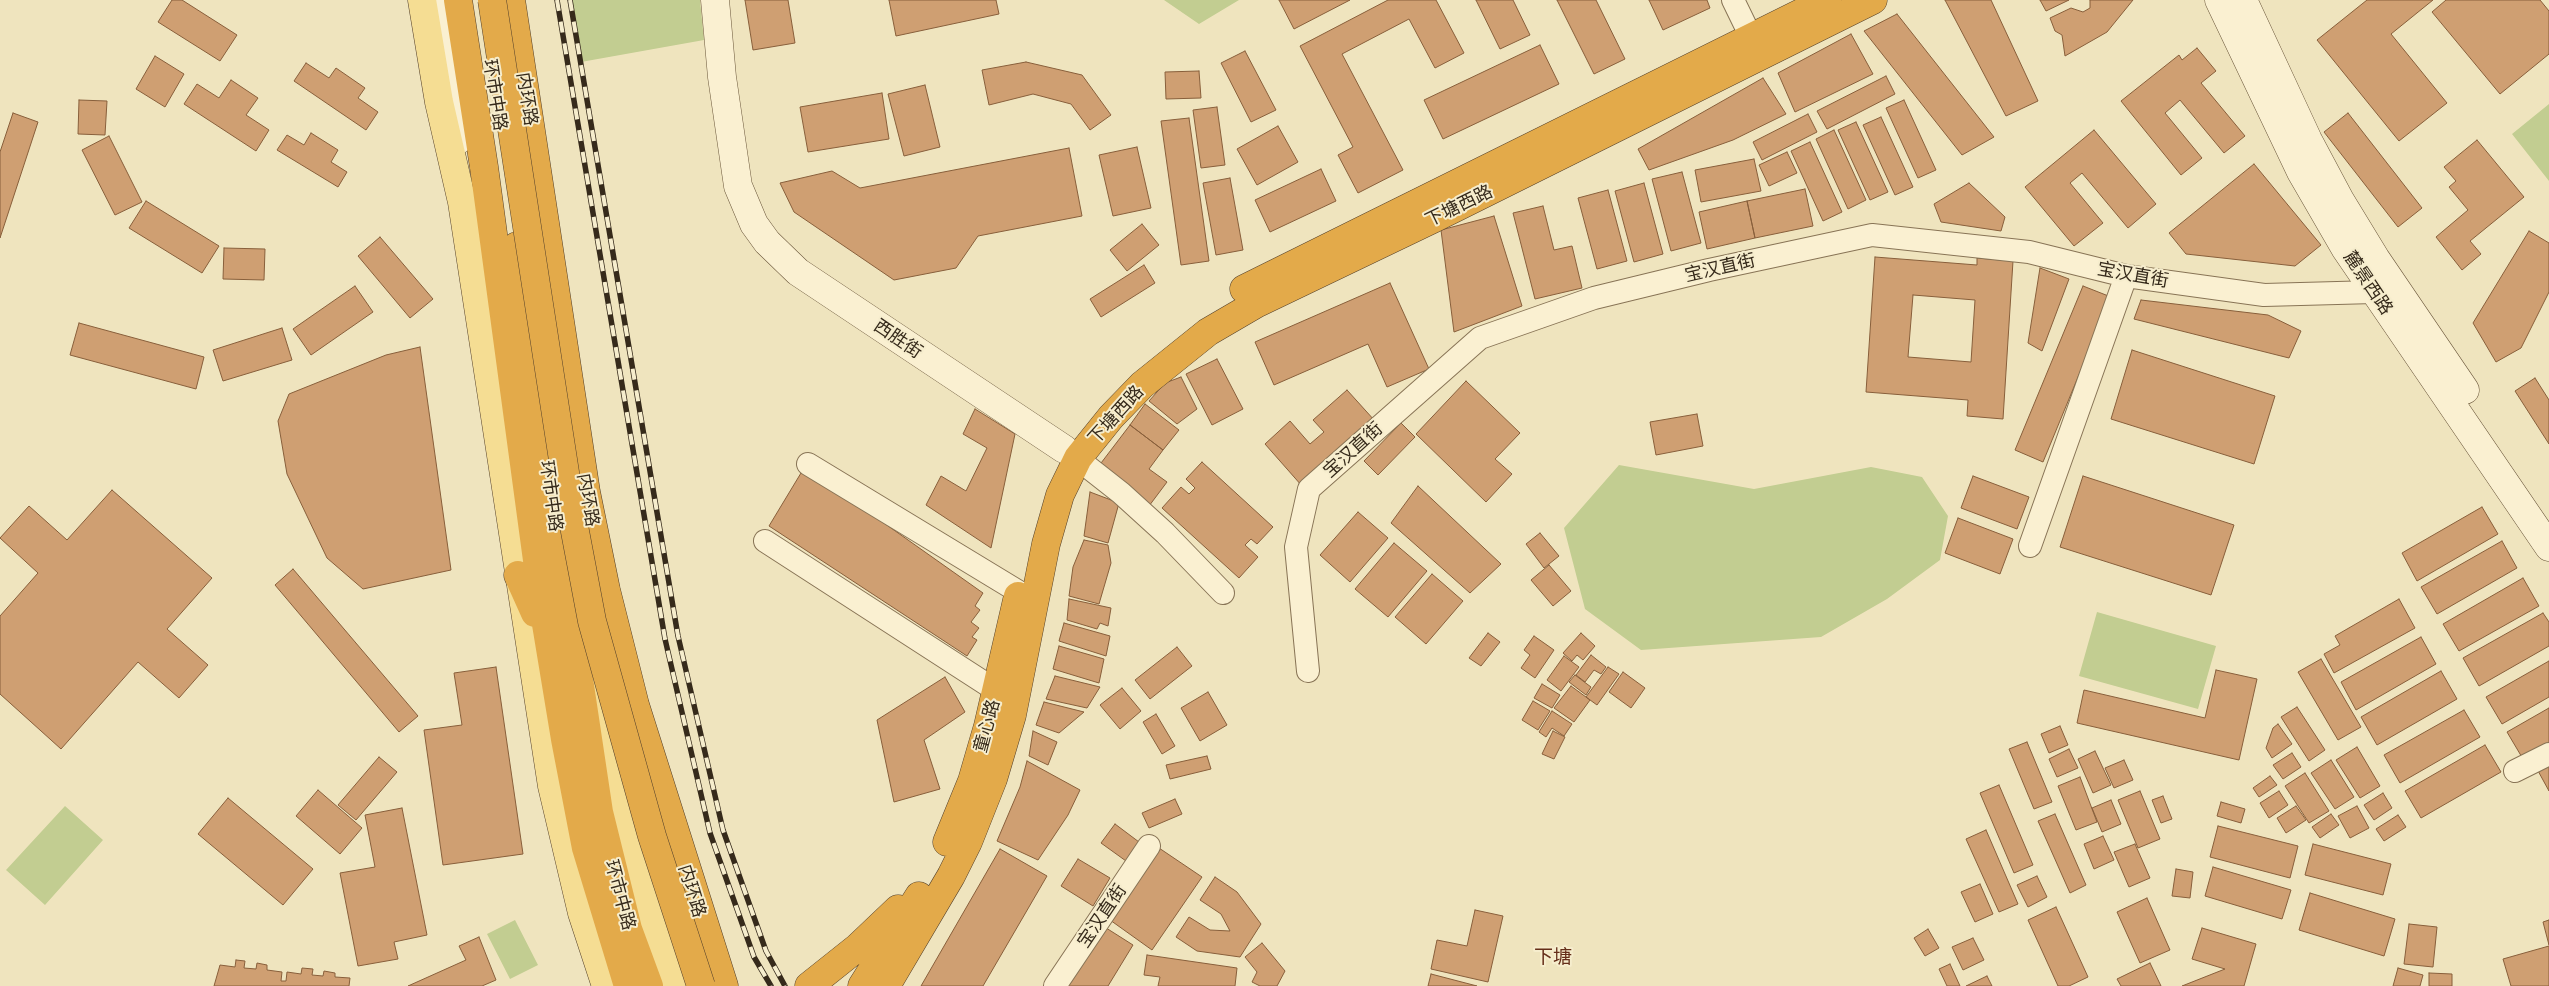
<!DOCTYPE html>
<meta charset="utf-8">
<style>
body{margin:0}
canvas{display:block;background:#efe4be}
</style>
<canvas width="2549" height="986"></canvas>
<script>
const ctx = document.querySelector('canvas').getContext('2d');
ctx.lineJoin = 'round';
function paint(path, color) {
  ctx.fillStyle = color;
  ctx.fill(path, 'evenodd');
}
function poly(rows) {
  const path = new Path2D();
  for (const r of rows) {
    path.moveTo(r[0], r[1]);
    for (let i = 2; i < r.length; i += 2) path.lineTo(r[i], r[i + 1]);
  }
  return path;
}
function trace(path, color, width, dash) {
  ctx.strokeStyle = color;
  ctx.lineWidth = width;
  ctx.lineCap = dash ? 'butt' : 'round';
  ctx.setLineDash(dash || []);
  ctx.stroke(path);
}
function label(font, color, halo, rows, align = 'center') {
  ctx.font = font + ' "Playfair Display","Noto Sans SC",serif';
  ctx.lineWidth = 4;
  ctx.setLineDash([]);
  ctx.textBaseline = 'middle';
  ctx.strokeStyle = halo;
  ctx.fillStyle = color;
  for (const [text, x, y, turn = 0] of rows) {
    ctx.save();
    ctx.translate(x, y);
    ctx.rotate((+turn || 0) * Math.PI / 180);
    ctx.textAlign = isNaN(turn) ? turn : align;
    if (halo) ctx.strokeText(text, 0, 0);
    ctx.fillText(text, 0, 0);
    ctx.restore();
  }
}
paint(poly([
 [569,0,700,0,704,40,581,62],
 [1164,0,1239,0,1199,24],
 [2549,104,2549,181,2512,134],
 [1619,465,1754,489,1871,467,1922,477,1948,516,1940,560,1887,599,1821,637,1641,650,1585,609,1564,528],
 [2097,612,2216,646,2198,709,2079,676],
 [65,806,103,840,45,905,6,870],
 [515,920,538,965,510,979,487,934]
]), '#c2cd91');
const building = poly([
 [172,0,182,0,237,35,220,61,158,22,172,0],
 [745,0,788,0,795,43,753,50,745,0],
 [889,0,996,0,999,14,896,36,889,0],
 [1279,0,1350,0,1294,29,1279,0],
 [1388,0,1436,0,1464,53,1435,68,1409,19,1342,54,1403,170,1358,193,1338,155,1353,147,1300,46,1388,0],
 [1476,0,1513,0,1530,35,1500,49,1476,0],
 [1557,0,1596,0,1625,59,1594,74,1557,0],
 [1649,0,1707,0,1710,8,1663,30,1649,0],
 [1945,0,1991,0,2038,101,2006,116,1945,0],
 [2040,0,2069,0,2046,11,2040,0],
 [2090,0,2133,0,2107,32,2065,56,2062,35,2055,31,2050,18,2071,8,2083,12,2090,8,2090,0],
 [2367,0,2433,0,2391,34,2447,103,2399,141,2317,40,2367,0],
 [2446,0,2540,0,2549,11,2549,54,2500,94,2432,12,2446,0],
 [1897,14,1994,137,1962,155,1864,31,1897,14],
 [1851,34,1873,74,1795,112,1778,73,1851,34],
 [1540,45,1559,84,1443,139,1424,100,1540,45],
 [2197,48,2216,71,2201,83,2245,136,2224,153,2180,100,2165,113,2202,158,2181,175,2121,101,2179,55,2182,60,2197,48],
 [1245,51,1276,110,1251,122,1221,63,1245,51],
 [155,56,184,74,165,107,136,89,155,56],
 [1026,62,1082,75,1111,115,1090,130,1071,104,1033,94,989,105,982,70,1026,62],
 [306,63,329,78,336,68,365,88,358,98,378,112,366,130,294,81,306,63],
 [1199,71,1201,98,1166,99,1165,72,1199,71],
 [1886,76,1895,94,1827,129,1817,111,1886,76],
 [1763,78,1786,114,1733,140,1649,170,1638,149,1763,78],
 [231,80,258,98,246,115,269,130,256,151,184,104,197,84,219,98,231,80],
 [925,85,940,147,904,156,888,94,925,85],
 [882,93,889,139,808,152,800,107,882,93],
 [79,100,107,101,105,135,78,134,79,100],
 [1904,100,1936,170,1918,178,1886,108,1904,100],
 [1217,107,1225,165,1201,168,1193,110,1217,107],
 [13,113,38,122,0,238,0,152,13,113],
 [2348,113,2422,208,2398,227,2324,132,2348,113],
 [1808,114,1817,132,1762,160,1753,142,1808,114],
 [1881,117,1913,187,1895,195,1863,125,1881,117],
 [1189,118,1209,261,1181,265,1161,121,1189,118],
 [1856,122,1888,192,1870,200,1838,130,1856,122],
 [1278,126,1298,162,1257,185,1237,149,1278,126],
 [1834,130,1866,200,1848,209,1816,139,1834,130],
 [2094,130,2156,204,2128,228,2082,173,2070,183,2103,223,2074,246,2025,187,2094,130],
 [311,133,338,150,331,162,347,172,338,187,277,150,287,135,304,145,311,133],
 [109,136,142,202,115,215,82,150,109,136],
 [2477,140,2524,197,2470,241,2481,254,2462,270,2436,237,2468,210,2449,187,2456,181,2444,167,2477,140],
 [1810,142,1842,212,1823,221,1791,151,1810,142],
 [1137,147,1151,208,1113,216,1099,155,1137,147],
 [1069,148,1082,216,978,236,956,268,894,280,794,212,780,183,832,171,860,188,1069,148],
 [1787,152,1797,173,1769,186,1759,165,1787,152],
 [1754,159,1761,191,1701,202,1695,170,1754,159],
 [2254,164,2321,245,2295,266,2186,254,2169,233,2254,164],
 [1321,169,1336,201,1270,232,1255,200,1321,169],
 [1682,172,1701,243,1671,251,1652,179,1682,172],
 [1230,178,1243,250,1216,255,1203,183,1230,178],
 [1644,183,1663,254,1634,262,1615,191,1644,183],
 [1969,183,2005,217,2001,231,1941,222,1934,204,1969,183],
 [1805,189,1813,226,1755,238,1747,201,1805,189],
 [1608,190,1627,261,1597,269,1578,198,1608,190],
 [146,201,219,246,202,273,129,228,146,201],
 [1747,201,1755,238,1707,249,1699,212,1747,201],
 [1543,206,1554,250,1572,246,1582,288,1535,299,1513,213,1543,206],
 [1494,216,1522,306,1454,332,1441,230,1494,216],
 [1142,224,1159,245,1127,271,1110,250,1142,224],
 [2529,231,2549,243,2549,292,2521,348,2496,362,2473,323,2529,231],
 [380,237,433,299,410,318,358,256,380,237],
 [224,248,265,249,264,280,223,279,224,248],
 [1875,257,1977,265,1977,258,2013,261,2003,419,1967,416,1968,400,1866,392,1875,257],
 [1913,295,1975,300,1971,362,1908,357,1913,295],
 [1144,265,1155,283,1101,317,1090,299,1144,265],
 [2040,268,2069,279,2042,351,2028,343,2040,268],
 [1390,283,1429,369,1387,387,1368,344,1274,385,1255,342,1390,283],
 [355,286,373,312,311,355,293,329,355,286],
 [2083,286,2111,297,2043,462,2015,450,2083,286],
 [2141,300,2268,315,2301,331,2289,358,2134,319,2141,300],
 [79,323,204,357,196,389,70,355,79,323],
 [282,328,292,360,223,381,213,350,282,328],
 [420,347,451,570,363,589,327,558,287,474,278,421,289,394,386,355,420,347],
 [2132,350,2275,396,2254,464,2111,419,2132,350],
 [1217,359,1243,409,1212,425,1186,374,1217,359],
 [1181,377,1197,409,1177,424,1149,401,1165,383,1181,377],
 [2535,378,2549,400,2549,444,2515,391,2535,378],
 [1466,381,1520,433,1495,459,1512,474,1486,502,1416,434,1466,381],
 [1347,390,1375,421,1302,486,1265,444,1290,421,1310,444,1324,432,1313,420,1347,390],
 [1145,404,1179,430,1163,450,1130,425,1145,404],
 [975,409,1015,434,991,548,926,505,941,476,966,491,987,448,963,434,975,409],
 [1697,414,1703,446,1656,455,1650,422,1697,414],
 [1401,423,1415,437,1378,475,1364,461,1401,423],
 [1130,425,1163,450,1149,469,1167,482,1149,506,1098,467,1130,425],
 [1202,462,1273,527,1257,544,1251,539,1245,545,1258,557,1239,578,1162,508,1181,487,1189,494,1195,488,1186,479,1202,462],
 [809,470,983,593,975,606,980,610,971,622,979,628,972,637,977,640,967,656,769,526,801,473,809,470],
 [1973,476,2029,497,2017,529,1961,508,1973,476],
 [2083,476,2234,525,2211,595,2060,547,2083,476],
 [1418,486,1501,564,1470,593,1391,523,1418,486],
 [112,490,212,578,167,629,208,665,179,698,138,662,61,749,0,694,0,616,38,573,0,538,29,506,67,540,112,490],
 [1090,492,1119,503,1108,543,1084,536,1090,492],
 [2482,507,2498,534,2417,581,2402,553,2482,507],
 [1358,512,1388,538,1350,582,1320,555,1358,512],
 [1958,518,2013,539,2000,574,1945,553,1958,518],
 [1540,533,1559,556,1544,568,1526,544,1540,533],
 [1084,540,1108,545,1111,563,1099,604,1069,596,1073,567,1084,540],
 [2502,541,2517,568,2437,614,2421,587,2502,541],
 [1394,543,1427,571,1388,617,1355,589,1394,543],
 [1549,565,1571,591,1553,606,1531,580,1549,565],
 [293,569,418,716,399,732,275,585,293,569],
 [1432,574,1463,601,1426,644,1395,617,1432,574],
 [2523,578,2539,606,2459,651,2443,624,2523,578],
 [1069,599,1111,608,1108,626,1100,623,1097,629,1067,620,1069,599],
 [2399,599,2415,628,2334,673,2324,654,2340,645,2335,636,2399,599],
 [2543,613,2549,622,2549,646,2479,686,2463,658,2543,613],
 [1064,623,1110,636,1106,656,1059,641,1064,623],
 [1488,633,1500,642,1481,666,1469,658,1488,633],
 [1581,633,1595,646,1583,660,1577,655,1572,661,1563,653,1581,633],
 [1534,636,1554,650,1535,678,1521,668,1530,655,1524,650,1534,636],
 [2421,637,2436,664,2356,710,2341,682,2421,637],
 [1059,646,1104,659,1099,683,1053,669,1059,646],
 [1177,647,1192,666,1150,699,1135,680,1177,647],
 [1591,655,1606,667,1601,674,1594,670,1585,682,1576,675,1591,655],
 [1564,656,1579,667,1561,691,1547,680,1564,656],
 [2321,659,2361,727,2338,740,2298,672,2321,659],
 [2549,661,2549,697,2502,724,2486,697,2549,661],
 [496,667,523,854,443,865,424,730,462,725,454,673,496,667],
 [1608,667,1619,674,1597,705,1586,697,1608,667],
 [2216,670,2257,679,2239,760,2077,723,2084,690,2205,718,2216,670],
 [2441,671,2457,699,2377,745,2361,717,2441,671],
 [1623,672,1645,688,1631,708,1609,692,1623,672],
 [1575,675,1591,687,1586,695,1569,682,1575,675],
 [1055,676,1100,687,1087,708,1046,699,1055,676],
 [945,677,965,712,924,740,940,789,894,802,877,720,945,677],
 [1542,684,1560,695,1552,708,1534,698,1542,684],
 [1571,686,1590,700,1574,722,1554,708,1571,686],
 [1122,688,1141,711,1120,729,1100,705,1122,688],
 [1208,692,1227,725,1200,741,1181,708,1208,692],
 [1533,701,1550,711,1538,730,1522,720,1533,701],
 [1044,702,1084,712,1059,733,1036,725,1044,702],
 [2297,707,2325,750,2309,761,2281,717,2297,707],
 [2549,708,2549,744,2523,759,2507,732,2549,708],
 [2464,710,2480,737,2400,783,2384,755,2464,710],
 [1552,711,1572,724,1564,736,1552,728,1546,737,1539,732,1552,711],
 [1156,714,1175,746,1162,754,1143,722,1156,714],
 [2278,724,2292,744,2272,758,2266,748,2273,728,2278,724],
 [2060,726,2068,745,2049,753,2041,734,2060,726],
 [1033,731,1057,742,1048,765,1029,756,1033,731],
 [1553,731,1565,737,1554,759,1542,754,1553,731],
 [2027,742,2052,802,2034,809,2009,749,2027,742],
 [2485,745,2501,772,2421,818,2405,791,2485,745],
 [2357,747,2380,786,2360,798,2336,760,2357,747],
 [2069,749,2078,768,2057,777,2049,759,2069,749],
 [2095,751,2111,785,2093,793,2078,759,2095,751],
 [2292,753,2301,767,2283,779,2273,765,2292,753],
 [1207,756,1211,769,1170,779,1166,765,1207,756],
 [379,757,397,772,356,820,338,805,379,757],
 [2124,760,2133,780,2114,788,2105,768,2124,760],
 [2331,760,2354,797,2335,809,2311,773,2331,760],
 [1027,761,1080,790,1068,815,1038,860,997,841,1020,787,1027,761],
 [2549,762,2549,791,2537,769,2549,762],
 [2305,773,2329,811,2309,823,2285,786,2305,773],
 [2270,776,2277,785,2259,797,2253,788,2270,776],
 [2080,777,2097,822,2076,830,2058,786,2080,777],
 [1999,785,2033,865,2014,873,1980,793,1999,785],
 [318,790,362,828,340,854,296,816,318,790],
 [2140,791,2160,839,2138,848,2118,800,2140,791],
 [2279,791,2288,805,2269,818,2260,803,2279,791],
 [2383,793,2392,808,2374,820,2364,805,2383,793],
 [2163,796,2172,819,2161,823,2152,800,2163,796],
 [228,798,313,869,283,905,198,834,228,798],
 [1175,799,1182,814,1149,828,1142,813,1175,799],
 [2111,800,2121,824,2102,832,2092,808,2111,800],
 [2221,802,2245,809,2241,823,2217,816,2221,802],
 [2296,806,2306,820,2286,833,2277,818,2296,806],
 [2357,806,2369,828,2350,838,2338,816,2357,806],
 [402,808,427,935,394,942,398,959,358,966,340,873,375,867,365,815,402,808],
 [2055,814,2086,885,2070,893,2038,821,2055,814],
 [2331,814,2339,825,2320,838,2312,827,2331,814],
 [2398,815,2406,827,2384,841,2376,829,2398,815],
 [1115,824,1139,842,1126,861,1101,843,1115,824],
 [2218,826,2298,846,2290,878,2210,857,2218,826],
 [1986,830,2018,904,1999,912,1966,839,1986,830],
 [2103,836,2114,860,2094,869,2084,844,2103,836],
 [2135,844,2150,878,2129,887,2114,852,2135,844],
 [2313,844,2391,864,2383,895,2305,875,2313,844],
 [1159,848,1202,877,1152,950,1110,920,1159,848],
 [1000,849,1047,876,983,986,921,986,1000,849],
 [1078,859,1110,878,1093,906,1061,886,1078,859],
 [2213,867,2291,890,2282,919,2205,896,2213,867],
 [2176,869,2193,872,2190,898,2172,896,2176,869],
 [2037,876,2047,897,2028,907,2017,885,2037,876],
 [1215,877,1237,892,1261,924,1240,957,1197,951,1176,937,1189,917,1210,930,1230,931,1221,914,1200,900,1215,877],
 [1980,884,1993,914,1975,922,1961,892,1980,884],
 [2310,893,2395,919,2384,956,2299,930,2310,893],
 [2147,898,2170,950,2140,963,2117,912,2147,898],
 [2056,907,2088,977,2069,986,2058,986,2028,920,2056,907],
 [1475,910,1503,916,1488,982,1431,969,1437,940,1467,946,1475,910],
 [2549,920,2549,945,2543,922,2549,920],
 [2409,924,2437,927,2433,967,2404,964,2409,924],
 [1103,926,1133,945,1108,986,1066,986,1103,926],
 [2202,928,2256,944,2244,986,2182,986,2225,969,2192,959,2202,928],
 [1928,929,1939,948,1925,956,1914,938,1928,929],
 [479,937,496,980,482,986,408,986,466,960,459,946,479,937],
 [1973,938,1984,960,1963,970,1952,947,1973,938],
 [1262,943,1285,971,1277,986,1260,986,1252,982,1257,972,1245,957,1262,943],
 [2549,946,2549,986,2511,986,2503,959,2549,946],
 [1147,955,1237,968,1235,986,1158,986,1160,977,1144,975,1147,955],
 [236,960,245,961,244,968,256,969,257,963,267,965,267,970,282,972,281,981,286,981,287,972,301,974,302,968,313,969,312,975,323,976,324,971,335,973,335,977,350,978,349,986,214,986,220,965,235,967,236,960],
 [2150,963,2161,986,2121,986,2117,979,2150,963],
 [1950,964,1960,986,1947,986,1939,969,1950,964],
 [2398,968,2423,975,2420,986,2393,986,2398,968],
 [2429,973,2452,974,2452,986,2429,986,2429,973],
 [1431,974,1477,986,1428,986,1431,974],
 [1987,976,1992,986,1966,986,1987,976]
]);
paint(building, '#cf9f72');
trace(building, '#885f3b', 1);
const street = poly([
 [1733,0,1751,37],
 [1065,449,1121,493,1165,533,1223,593],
 [808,464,1019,592],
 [765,541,997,691],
 [2030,546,2126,276],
 [1308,671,1296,547,1309,489,1480,338,1594,298,1709,270,1872,235,2029,252,2126,276,2264,295,2374,292],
 [2515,771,2549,754],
 [1055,986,1149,846]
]);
const secondary = poly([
 [439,0,458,140],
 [715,0,722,77,738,186,754,224,767,242,798,272,1064,449],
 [2219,0,2301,172,2345,248,2549,547],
 [2243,0,2308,140,2340,200,2376,259,2465,390]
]);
const primary = poly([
 [422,0,439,102,462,202,552,786,582,913,606,986],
 [597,680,636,868,674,986]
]);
const highway = poly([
 [458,0,484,167,544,612,565,739,586,848,628,986],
 [511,0,586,492,606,590,635,705,724,986],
 [517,246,537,399,599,812,628,929,649,986],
 [1244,289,1827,0],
 [518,575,535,613],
 [947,842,972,781,988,726,1018,596],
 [809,986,858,947,898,909],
 [862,986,919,896],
 [886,986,951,876,968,842,993,779,1012,715,1046,544,1060,495,1078,458,1111,417,1142,385,1208,332,1256,304,1433,219,1873,0]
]);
trace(street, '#887456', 24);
trace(secondary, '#695539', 29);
trace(primary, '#55412b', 29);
trace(highway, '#55412b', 29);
trace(street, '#faf0d1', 22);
trace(secondary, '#faf0d1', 28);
trace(primary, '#f5dd93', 28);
trace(highway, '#e3aa4a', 28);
const rail = poly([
 [557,0,665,639,710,833,754,957,771,986],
 [570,0,678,636,723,830,766,951,785,986]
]);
trace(rail, '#362a1b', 5.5);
trace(rail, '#f6edcd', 4, [11]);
const highwayBridge = poly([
 [492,0,570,505,592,621,652,836,701,986]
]);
trace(highwayBridge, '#55412b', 29, []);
trace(highwayBridge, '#e3aa4a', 28);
label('18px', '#362a1b', '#f6edcd', [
 ["环市中路",495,95,81],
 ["内环路",527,99,81],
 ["下塘西路",1459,206,-26],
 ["宝汉直街",1720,268,-13],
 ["宝汉直街",2133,275,10],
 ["麓景西路",2368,283,56],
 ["西胜街",898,339,34],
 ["下塘西路",1116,415,-48],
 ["宝汉直街",1353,450,-42],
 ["环市中路",551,496,82],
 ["内环路",588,500,80],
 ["童心路",987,726,-75],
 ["内环路",692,891,73],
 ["环市中路",620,895,75],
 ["宝汉直街",1102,916,-56]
]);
label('19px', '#652e19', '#f6edcd', [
 ["下塘",1553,957]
]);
</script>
